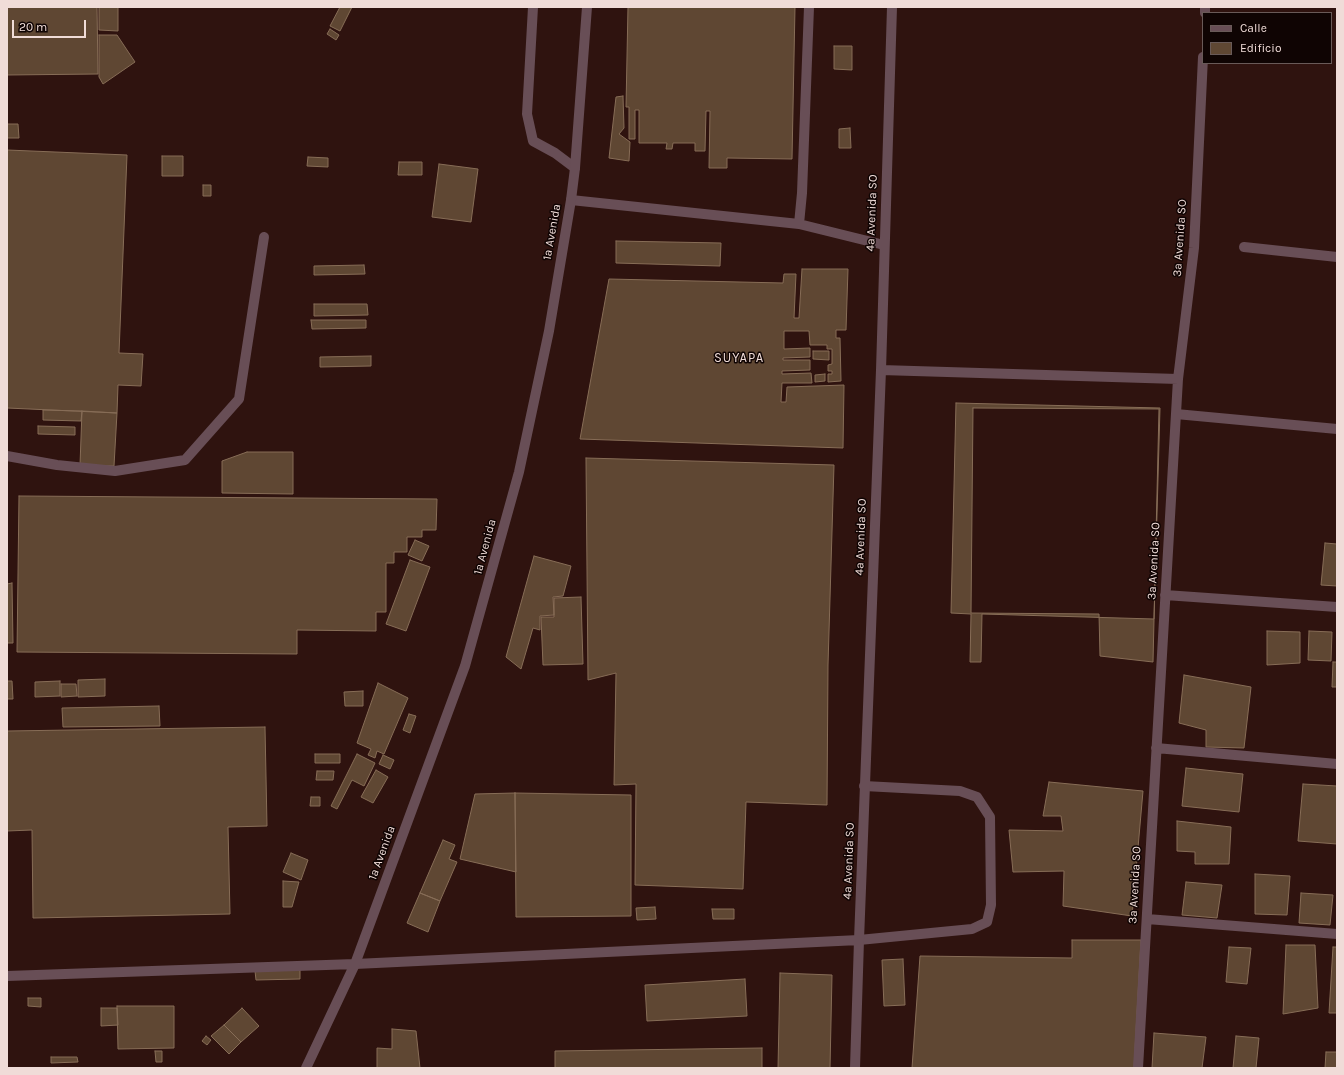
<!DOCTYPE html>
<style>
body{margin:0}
#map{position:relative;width:1344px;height:1075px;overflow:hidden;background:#2f130f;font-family:Karla,sans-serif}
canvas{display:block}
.frame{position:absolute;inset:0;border:8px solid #f0dcd8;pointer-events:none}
.legend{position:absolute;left:1202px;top:12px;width:130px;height:52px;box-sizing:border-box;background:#0f0403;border:1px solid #695a58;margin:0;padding:5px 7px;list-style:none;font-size:12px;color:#f0dcd8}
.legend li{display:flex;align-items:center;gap:8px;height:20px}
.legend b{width:20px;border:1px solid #695a58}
.scale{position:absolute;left:12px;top:20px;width:74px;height:18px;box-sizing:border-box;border:2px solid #f0dcd8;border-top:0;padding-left:5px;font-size:12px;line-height:14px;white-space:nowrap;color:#f0dcd8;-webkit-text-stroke:3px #0f0403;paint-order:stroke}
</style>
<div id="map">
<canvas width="1344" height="1075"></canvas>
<div class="frame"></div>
<ul class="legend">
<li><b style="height:5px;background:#684e56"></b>Calle</li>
<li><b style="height:11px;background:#5f4733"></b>Edificio</li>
</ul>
<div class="scale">20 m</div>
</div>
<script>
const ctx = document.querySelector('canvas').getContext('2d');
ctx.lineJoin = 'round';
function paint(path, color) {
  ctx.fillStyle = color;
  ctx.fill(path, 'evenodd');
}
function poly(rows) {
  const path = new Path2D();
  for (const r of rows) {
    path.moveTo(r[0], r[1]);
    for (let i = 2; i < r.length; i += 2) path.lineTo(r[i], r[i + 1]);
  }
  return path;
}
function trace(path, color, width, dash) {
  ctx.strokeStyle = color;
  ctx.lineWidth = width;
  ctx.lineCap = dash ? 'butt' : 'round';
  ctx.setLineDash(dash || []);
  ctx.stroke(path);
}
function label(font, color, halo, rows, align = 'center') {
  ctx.font = font + ' Karla,sans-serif';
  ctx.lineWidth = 3;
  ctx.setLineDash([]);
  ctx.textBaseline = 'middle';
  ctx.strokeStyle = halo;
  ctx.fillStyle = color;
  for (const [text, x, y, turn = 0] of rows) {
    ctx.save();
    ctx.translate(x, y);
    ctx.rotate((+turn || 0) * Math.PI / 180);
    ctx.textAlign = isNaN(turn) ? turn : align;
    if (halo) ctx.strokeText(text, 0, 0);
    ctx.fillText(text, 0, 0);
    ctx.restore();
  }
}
const building = poly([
 [7,7,97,7,98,74,7,75,7,7],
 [99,7,118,7,118,31,99,30,99,7],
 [340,7,352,7,340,31,330,26,340,7],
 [628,7,795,7,792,159,727,158,727,168,709,168,710,111,706,111,705,151,695,151,695,143,673,143,672,149,666,149,667,143,639,143,639,110,635,110,635,139,629,139,629,107,626,107,628,7],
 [330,29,339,35,336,40,327,34,330,29],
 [99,35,117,35,135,62,103,84,99,77,99,35],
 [834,46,852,46,852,70,834,69,834,46],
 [623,96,624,128,619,134,630,142,629,161,609,158,616,97,623,96],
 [7,124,18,124,19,138,7,138,7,124],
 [850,128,851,148,839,148,839,129,850,128],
 [7,150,127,155,119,353,143,354,141,386,118,385,117,413,7,408,7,150],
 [162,156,183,156,183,176,162,176,162,156],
 [308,157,328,158,328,167,307,166,308,157],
 [399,162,422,162,422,175,398,175,399,162],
 [439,164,478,169,471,222,432,217,439,164],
 [203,185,211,185,211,196,203,196,203,185],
 [616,241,721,243,720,266,616,263,616,241],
 [364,265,365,274,314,275,314,266,364,265],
 [802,269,848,269,846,330,836,330,836,338,840,338,841,381,828,382,828,374,832,374,832,371,828,371,828,365,832,364,832,349,827,349,827,345,810,345,809,331,784,331,784,349,810,348,810,357,783,358,783,360,810,360,810,370,782,371,782,374,811,373,812,383,782,383,781,402,786,402,787,387,844,385,843,448,580,439,609,279,783,283,784,274,796,274,794,318,799,318,802,269],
 [314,304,367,304,368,315,314,316,314,304],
 [311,320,366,320,366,328,312,329,311,320],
 [813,351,829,351,829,360,813,359,813,351],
 [371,356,371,366,320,367,320,357,371,356],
 [825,374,825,381,815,382,815,375,825,374],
 [956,403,1160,408,1154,619,982,614,981,662,970,662,971,614,951,613,956,403],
 [973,408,1159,409,1153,662,1100,656,1099,614,971,613,973,408],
 [43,410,82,411,81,421,43,420,43,410],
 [82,411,117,413,114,466,80,465,82,411],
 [38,426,75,427,75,435,38,434,38,426],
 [247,452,293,452,293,494,222,493,222,461,247,452],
 [586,458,834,465,828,665,827,805,746,802,743,889,635,885,636,784,614,785,616,673,588,680,586,458],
 [19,496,437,499,436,530,422,530,422,537,407,537,407,552,394,552,394,563,386,563,386,612,376,612,376,631,297,630,297,654,17,652,19,496],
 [415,540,429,546,422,561,408,555,415,540],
 [1325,543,1337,544,1337,586,1321,585,1325,543],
 [534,556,571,566,563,596,553,597,554,615,540,616,540,630,533,628,521,669,506,657,534,556],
 [410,560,430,567,406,631,386,624,410,560],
 [12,583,13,643,7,643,7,584,12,583],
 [581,597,583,664,543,665,541,617,554,617,554,598,581,597],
 [1267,631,1300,632,1300,663,1267,665,1267,631],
 [1309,631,1332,632,1331,661,1308,660,1309,631],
 [1333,662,1337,662,1337,687,1332,687,1333,662],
 [1184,675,1251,687,1244,748,1206,747,1206,730,1179,723,1184,675],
 [105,679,105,696,78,697,78,680,105,679],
 [7,681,12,681,13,699,7,699,7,681],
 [60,681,60,696,35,697,35,682,60,681],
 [378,683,408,698,384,754,377,751,375,758,368,755,371,749,357,743,378,683],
 [61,684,76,684,77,696,61,697,61,684],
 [363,691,363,706,345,706,344,692,363,691],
 [159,706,160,726,63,727,62,708,159,706],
 [409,714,416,716,410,733,403,730,409,714],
 [265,727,267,826,228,827,230,914,33,918,32,830,7,831,7,731,265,727],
 [315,754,340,754,340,763,315,763,315,754],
 [357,754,375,763,364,786,352,780,337,809,331,806,357,754],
 [383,755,394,760,390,769,379,764,383,755],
 [1186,768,1243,774,1239,812,1182,806,1186,768],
 [376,770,388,777,373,803,361,797,376,770],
 [317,771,334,771,333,780,316,780,317,771],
 [1049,782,1143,791,1132,916,1063,906,1064,871,1013,872,1009,830,1063,831,1061,816,1043,816,1049,782],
 [1303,784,1337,786,1337,844,1298,841,1303,784],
 [515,793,516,872,460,859,475,794,515,793],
 [515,793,631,795,631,916,516,917,515,793],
 [311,797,320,797,320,806,310,806,311,797],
 [1177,821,1231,827,1229,864,1195,864,1195,852,1177,851,1177,821],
 [443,840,455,845,449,859,457,862,440,901,420,893,443,840],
 [291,853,308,860,301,880,283,872,291,853],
 [1255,874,1290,876,1287,915,1255,914,1255,874],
 [283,881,299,882,292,907,283,907,283,881],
 [1186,882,1222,885,1217,918,1182,915,1186,882],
 [420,893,440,901,428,932,407,923,420,893],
 [1301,893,1333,895,1330,925,1299,923,1301,893],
 [655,907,656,919,637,920,636,908,655,907],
 [712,909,734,909,734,919,713,919,712,909],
 [1072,940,1141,940,1134,1068,912,1068,920,956,1072,958,1072,940],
 [1286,945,1315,945,1318,1008,1283,1014,1286,945],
 [1229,947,1251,948,1247,984,1226,982,1229,947],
 [1333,947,1337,947,1337,1013,1329,1013,1333,947],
 [903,959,905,1005,884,1006,882,960,903,959],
 [300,970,300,979,256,980,255,971,300,970],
 [780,973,832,975,830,1068,778,1068,780,973],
 [745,979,747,1016,647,1021,645,985,745,979],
 [28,998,41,998,41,1007,28,1006,28,998],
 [117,1006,174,1006,174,1048,118,1049,117,1006],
 [101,1008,117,1008,118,1025,101,1026,101,1008],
 [242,1008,259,1026,241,1042,224,1025,242,1008],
 [224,1025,241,1042,229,1054,211,1036,224,1025],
 [392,1029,416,1031,420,1068,377,1068,377,1048,392,1049,392,1029],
 [1154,1033,1206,1037,1202,1068,1152,1068,1154,1033],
 [206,1036,211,1040,207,1045,202,1041,206,1036],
 [1236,1036,1259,1038,1256,1068,1233,1068,1236,1036],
 [762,1048,762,1068,555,1068,555,1051,762,1048],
 [155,1051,162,1051,162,1062,156,1062,155,1051],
 [1326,1052,1337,1052,1337,1068,1325,1068,1326,1052],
 [51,1057,77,1057,78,1062,51,1063,51,1057]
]);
paint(building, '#5f4733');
trace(building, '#876d57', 1);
trace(poly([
 [533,7,527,114,533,141,555,153,575,168],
 [809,7,802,193,799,224,884,245],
 [571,200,799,224],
 [7,456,57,465,115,471,185,460,239,399,264,237],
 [859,940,972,929,987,922,991,905,990,817,977,797,960,791,864,786]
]), '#684e56', 10);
trace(poly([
 [1205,13,1205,7],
 [1244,247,1337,257],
 [881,370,1178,379],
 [1176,414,1337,429],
 [1165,595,1337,607],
 [1156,748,1337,764],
 [1147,919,1337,934],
 [355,964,859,940],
 [855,1068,859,940,881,370,892,7],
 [1138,1068,1178,379,1194,248,1203,57]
]), '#684e56', 10);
trace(poly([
 [7,976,355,964],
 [306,1068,355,964,465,666,519,472,549,331,571,200,575,168,587,7]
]), '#684e56', 10);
label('12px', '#f0dcd8', '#0f0403', [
 ["4a Avenida SO",872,213,-88],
 ["1a Avenida",552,232,-80],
 ["3a Avenida SO",1180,238,-86],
 ["4a Avenida SO",861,537,-88],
 ["1a Avenida",485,547,-75],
 ["3a Avenida SO",1154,561,-87],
 ["1a Avenida",382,853,-70],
 ["4a Avenida SO",849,861,-88],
 ["3a Avenida SO",1135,885,-87]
]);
ctx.letterSpacing = '1px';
label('13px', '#f0dcd8', '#0f0403', [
 ["SUYAPA",739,358]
]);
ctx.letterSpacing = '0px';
</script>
